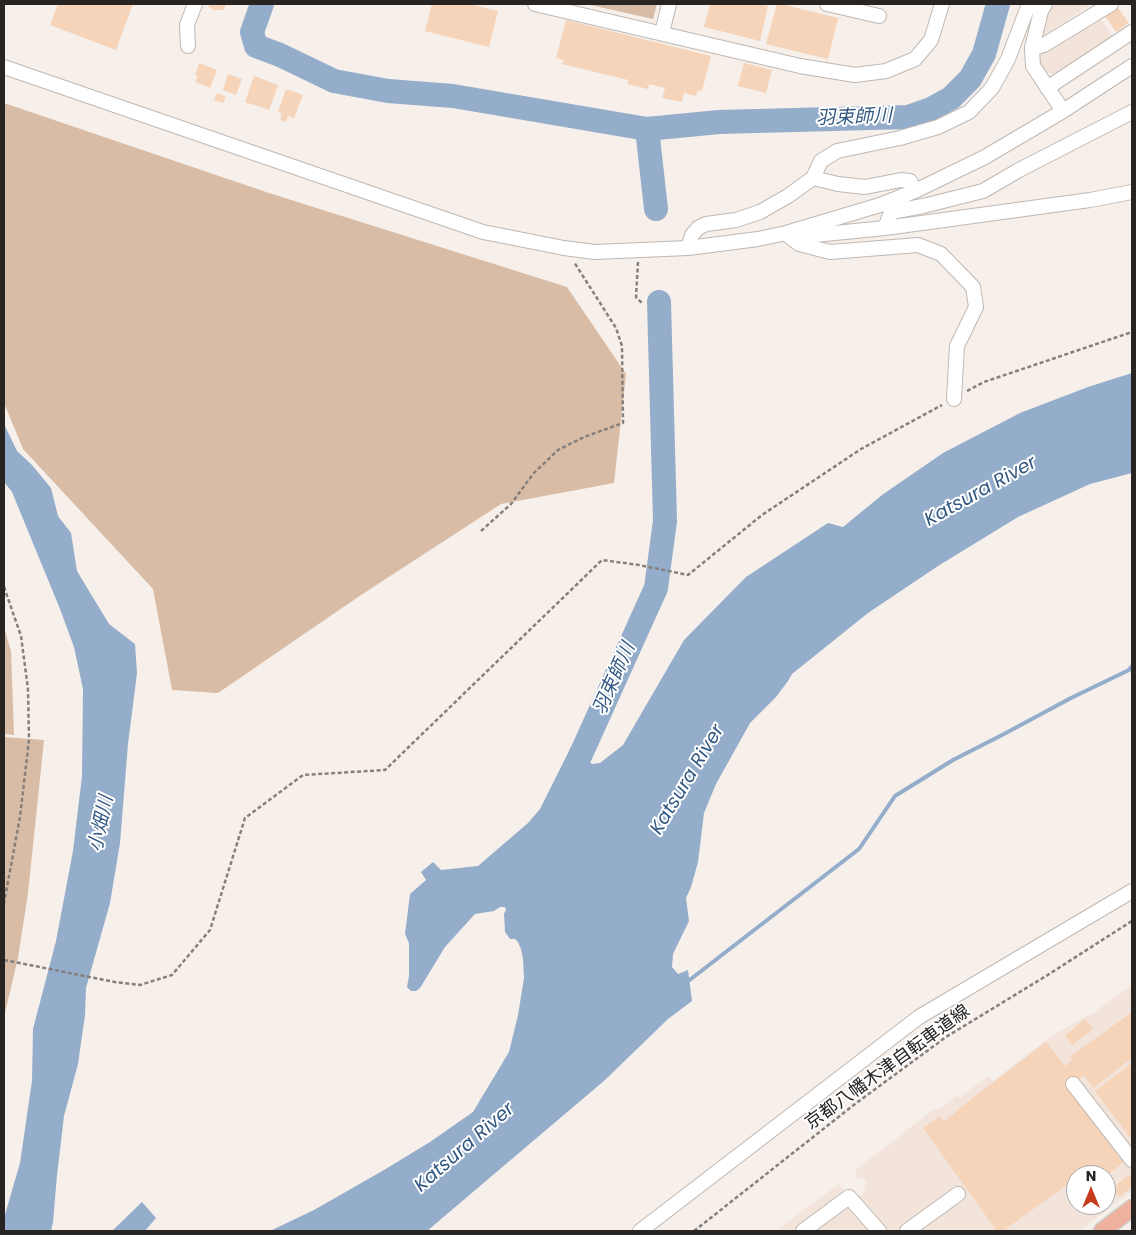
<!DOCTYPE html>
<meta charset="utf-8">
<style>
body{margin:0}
#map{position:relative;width:1136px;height:1235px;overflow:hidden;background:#f6efea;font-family:Poppins,sans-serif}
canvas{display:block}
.frame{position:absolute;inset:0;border:5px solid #272422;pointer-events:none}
.north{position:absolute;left:1066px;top:1165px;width:50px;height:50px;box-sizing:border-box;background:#fff;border:1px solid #a9a7a7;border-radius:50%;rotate:0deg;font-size:14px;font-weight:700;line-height:20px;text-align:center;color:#272422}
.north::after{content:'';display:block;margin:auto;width:18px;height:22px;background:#c63c1c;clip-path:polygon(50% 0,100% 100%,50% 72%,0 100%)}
</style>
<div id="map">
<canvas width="1136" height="1235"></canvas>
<div class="frame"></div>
<div class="north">N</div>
</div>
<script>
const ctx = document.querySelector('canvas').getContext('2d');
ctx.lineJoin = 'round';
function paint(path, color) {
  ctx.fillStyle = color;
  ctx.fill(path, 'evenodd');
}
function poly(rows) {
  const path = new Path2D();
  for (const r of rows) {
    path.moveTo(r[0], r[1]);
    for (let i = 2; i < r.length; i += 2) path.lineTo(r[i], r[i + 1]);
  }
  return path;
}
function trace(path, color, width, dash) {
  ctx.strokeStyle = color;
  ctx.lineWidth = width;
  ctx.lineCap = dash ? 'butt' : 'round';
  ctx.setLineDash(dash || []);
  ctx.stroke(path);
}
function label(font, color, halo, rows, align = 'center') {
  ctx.font = font + ' Poppins,"Noto Sans JP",sans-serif';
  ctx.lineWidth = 4;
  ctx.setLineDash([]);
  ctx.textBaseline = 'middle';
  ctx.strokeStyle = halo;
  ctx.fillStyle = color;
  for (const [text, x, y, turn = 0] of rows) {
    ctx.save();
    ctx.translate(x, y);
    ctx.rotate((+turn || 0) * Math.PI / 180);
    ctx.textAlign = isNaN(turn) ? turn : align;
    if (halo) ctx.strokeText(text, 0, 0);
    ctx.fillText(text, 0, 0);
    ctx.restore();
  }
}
paint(poly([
 [1051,4,1091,4,1045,35,1039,34],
 [1099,16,1113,37,1053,74,1045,72,1039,60,1042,51],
 [1132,985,1132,1191,1079,1231,775,1231,839,1184,846,1193,863,1196,866,1180,856,1178,856,1170,934,1109,941,1108,957,1096,959,1098,989,1076,993,1081,1053,1035,1093,1013],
 [1076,1175,1106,1175,1106,1205,1076,1205]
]), '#f2e4da');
paint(poly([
 [586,4,657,4,653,19],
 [4,103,269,193,567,287,626,374,614,483,501,504,361,595,218,693,172,690,153,589,23,449,4,403],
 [4,627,11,651,14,735,4,734],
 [4,737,44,740,28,893,18,958,4,1017]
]), '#d9bca5');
paint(poly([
 [1132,373,1132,473,1090,484,1018,517,938,566,868,613,792,674,788,681,776,697,750,723,716,784,704,813,698,862,691,887,686,898,689,921,673,954,672,967,678,974,688,970,692,1001,668,1019,605,1080,427,1231,270,1231,314,1210,384,1170,430,1142,473,1112,509,1052,518,1015,524,978,523,959,521,949,518,942,515,939,510,939,505,932,504,914,506,910,505,907,500,907,494,911,475,914,445,947,420,988,416,991,411,991,407,987,409,976,409,943,405,934,410,894,426,880,421,872,433,862,441,870,478,866,528,823,540,809,571,747,592,764,600,763,623,745,684,640,746,577,828,523,843,527,882,495,943,453,1020,413,1088,387],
 [4,424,17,451,32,465,51,488,58,516,71,533,77,571,109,624,135,644,137,673,128,744,120,843,110,903,86,988,85,1015,78,1064,64,1116,57,1175,53,1222,51,1231,4,1231,4,1218,20,1163,32,1081,33,1029,56,941,73,851,82,776,83,689,74,647,60,609,12,492,4,482],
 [142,1202,156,1218,145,1231,112,1231]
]), '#94adcb');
trace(poly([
 [687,982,859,849,895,796,953,760,1004,734,1071,698,1129,670,1132,666]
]), '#94adcb', 4);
trace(poly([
 [262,4,252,32,256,46,280,55,334,81,388,91,453,96,647,129,719,122,908,117,931,109,951,98,970,79,984,54,998,4],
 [647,129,656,209],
 [567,785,656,588,665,521,659,302]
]), '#94adcb', 24);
paint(poly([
 [58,4,133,4,116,50,50,25],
 [207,4,226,4,224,10,214,10,209,7],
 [432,4,469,4,498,11,489,47,425,31],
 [710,4,758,4,768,6,760,41,704,27],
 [777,4,781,4,838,18,828,59,766,44],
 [1115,4,1129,23,1116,32,1103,13],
 [566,20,711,56,702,91,698,90,696,96,684,93,682,102,662,98,665,88,649,84,648,89,627,84,628,80,562,64,564,60,556,58],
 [199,63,217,70,210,88,195,82,198,76,195,75],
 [744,63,772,70,766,93,738,86],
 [228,74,242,79,236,95,223,90],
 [254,76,278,85,269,110,245,102],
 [286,89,303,95,294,118,288,116,286,122,280,120,282,114,278,112],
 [217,93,226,96,223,103,214,100],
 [1132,1012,1132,1058,1093,1088,1084,1075,1073,1084,1128,1159,1107,1175,1076,1175,1076,1178,1003,1231,997,1231,923,1128,940,1116,944,1122,965,1104,1046,1042,1065,1066,1072,1060,1070,1057],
 [1085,1019,1093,1029,1072,1045,1065,1036],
 [1132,1063,1132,1140,1095,1091],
 [1129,1175,1132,1179,1132,1187,1119,1197,1112,1188]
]), '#f5d4b9');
const minor = poly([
 [535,4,800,66,855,75,886,71,915,59,931,40,942,4],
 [827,4,879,16],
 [1045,4,1041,11,1032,48,1033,66,1063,111],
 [662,33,669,4],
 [188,46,187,25,195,4],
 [1032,48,1044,45,1111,4],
 [4,67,483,232,564,248,595,252,688,248,758,239,786,233,880,205,915,191,985,157,1063,111,1132,66],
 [1047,88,1132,32],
 [813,178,838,184,865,187,901,180,910,181,915,191],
 [885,228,891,212,923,206,983,191,1019,170,1132,112],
 [786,234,799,244,830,252,918,245,941,254,973,287,976,307,957,346,954,399],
 [797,234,815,235,885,228,1090,200,1132,192],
 [688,248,692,235,698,228,706,224,736,220,760,212,788,196,813,178,821,161,837,151,900,138,938,127,969,112,992,88,1008,59,1029,4],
 [1073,1084,1132,1160],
 [640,1231,919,1017,1132,891],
 [803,1231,849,1197,879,1231],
 [907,1231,958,1194]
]);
const major = poly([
 [1102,1231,1132,1208]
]);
trace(minor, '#bfb8b3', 16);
trace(major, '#cfcfce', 19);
trace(poly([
 [638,262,636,297,642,303],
 [967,391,984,382,1132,332],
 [481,531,511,504,533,474,558,450,584,437,623,423,622,346,616,328,574,262],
 [4,587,21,636,28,689,29,740,20,817,4,903],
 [4,960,115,982,140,985,172,975,210,930,245,818,303,775,385,770,602,560,639,565,688,575,762,515,861,449,942,405],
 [694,1231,855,1104,946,1037,1046,976,1132,921]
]), '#85807d', 2.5, [4, 2.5]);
trace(minor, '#fff', 14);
trace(major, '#eeb19d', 16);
label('18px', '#272422', '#fff', [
 ["京都八幡木津自転車道線",888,1068,-36]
]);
label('italic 19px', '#335882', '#fff', [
 ["羽束師川",854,118,-2],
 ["Katsura River",981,492,-29],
 ["羽束師川",615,679,-66],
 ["Katsura River",688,780,-59],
 ["小畑川",102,824,-78],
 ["Katsura River",465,1148,-41]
]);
</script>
